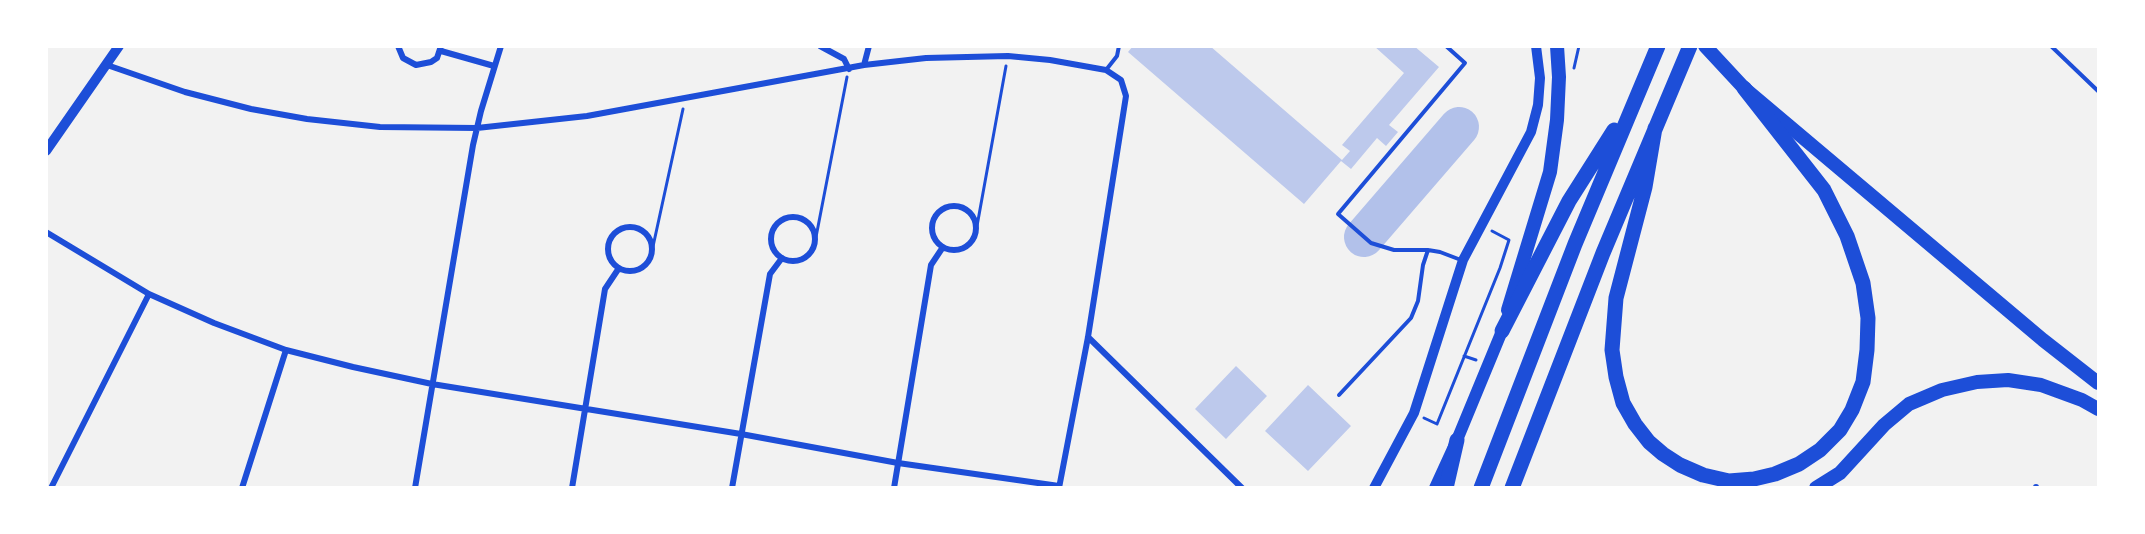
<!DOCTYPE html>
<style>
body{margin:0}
#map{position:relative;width:2145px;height:534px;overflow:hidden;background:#f2f2f2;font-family:Signika,sans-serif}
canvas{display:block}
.frame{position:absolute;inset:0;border:48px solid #fff;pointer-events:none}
</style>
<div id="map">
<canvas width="2145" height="534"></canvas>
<div class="frame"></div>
</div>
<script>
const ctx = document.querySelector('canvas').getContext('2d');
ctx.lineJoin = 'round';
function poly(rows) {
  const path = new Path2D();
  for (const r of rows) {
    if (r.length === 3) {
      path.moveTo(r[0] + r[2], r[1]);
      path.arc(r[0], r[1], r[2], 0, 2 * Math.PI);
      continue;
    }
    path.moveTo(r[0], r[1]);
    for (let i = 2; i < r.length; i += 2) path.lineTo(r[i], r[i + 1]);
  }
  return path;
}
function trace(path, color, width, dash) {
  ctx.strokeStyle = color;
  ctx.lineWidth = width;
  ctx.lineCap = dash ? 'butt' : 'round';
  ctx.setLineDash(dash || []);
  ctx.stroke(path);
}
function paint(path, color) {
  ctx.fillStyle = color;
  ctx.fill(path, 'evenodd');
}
trace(poly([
 [1364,237,1459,127]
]), '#b2c1ea', 40);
paint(poly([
 [1133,46,1210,46,1342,160,1350,151,1342,145,1404,73,1374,46,1414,46,1439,67,1389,125,1398,132,1386,146,1377,138,1351,169,1341,161,1304,204,1128,52],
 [1236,366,1267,396,1226,439,1195,409],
 [1308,385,1351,426,1308,471,1265,431]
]), '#bdc9ec');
trace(poly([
 [1574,68,1579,46],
 [977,226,1006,66],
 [816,237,847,77],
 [652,251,683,109],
 [1464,356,1476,360],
 [1424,418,1437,424,1500,268,1509,240,1492,231]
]), '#1d4ed8', 3);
trace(poly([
 [1446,46,1465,63,1338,214,1371,243,1394,250,1428,250,1440,252,1461,260],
 [2051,46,2098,91],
 [1106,70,1117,56,1119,46],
 [1339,395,1411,318,1418,301,1423,265,1428,250]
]), '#1d4ed8', 4);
trace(poly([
 [398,46,403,58,416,65,431,62,437,58,441,46],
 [820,46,844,59,849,69],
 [441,51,494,66],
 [107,65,185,92,251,109,307,119,380,127,477,128,587,116,864,65,926,58,1008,56,1050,60,1106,70,1121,80,1126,96,1088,337,1059,488],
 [864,65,869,46],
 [954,228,22],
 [793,239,22],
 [630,249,22],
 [46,232,149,294,214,323,286,350,353,367,432,384,741,434,898,463,1059,486],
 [1088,337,1242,488],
 [2036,487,2036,488],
 [51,488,149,294],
 [242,488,286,350],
 [415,488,473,145,481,111,501,46],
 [572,488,605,289,619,268],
 [732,488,770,274,782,258],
 [894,488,931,265,943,247]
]), '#1d4ed8', 6);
trace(poly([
 [46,151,119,46],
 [1374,488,1414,413,1463,260,1531,132,1538,105,1540,78,1536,46]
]), '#1d4ed8', 10);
trace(poly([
 [1435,488,1457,440,1502,331]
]), '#1d4ed8', 12);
trace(poly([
 [1705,46,1744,88,2043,340,2098,383],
 [1508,310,1550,172,1557,120,1559,77,1557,46],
 [1816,488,1840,473,1884,425,1909,404,1942,390,1977,382,2008,380,2041,385,2082,400,2098,409]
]), '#1d4ed8', 14);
trace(poly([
 [1655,128,1645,187,1616,298,1612,350,1616,377,1623,403,1635,424,1649,442,1663,454,1680,465,1703,475,1729,481,1754,479,1775,474,1799,464,1820,450,1840,430,1852,410,1863,382,1867,350,1868,318,1863,283,1847,236,1824,190,1744,88],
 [1502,331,1569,201,1614,130],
 [1446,488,1457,440],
 [1481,488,1575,244,1658,46],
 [1512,488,1603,253,1690,46]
]), '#1d4ed8', 15);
</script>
